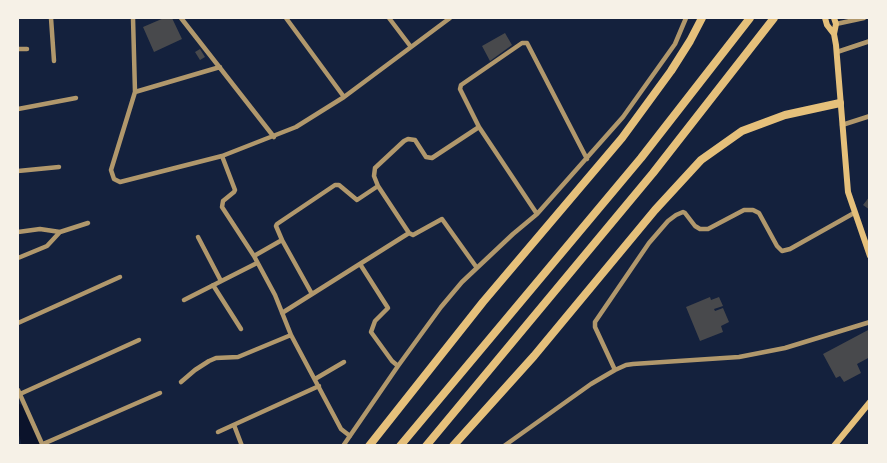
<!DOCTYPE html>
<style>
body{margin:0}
#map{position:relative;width:887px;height:463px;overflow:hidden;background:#14213d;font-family:Raleway,sans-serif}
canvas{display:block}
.frame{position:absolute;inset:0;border:19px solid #f6f1e7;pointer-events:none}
</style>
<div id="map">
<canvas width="887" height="463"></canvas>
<div class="frame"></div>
</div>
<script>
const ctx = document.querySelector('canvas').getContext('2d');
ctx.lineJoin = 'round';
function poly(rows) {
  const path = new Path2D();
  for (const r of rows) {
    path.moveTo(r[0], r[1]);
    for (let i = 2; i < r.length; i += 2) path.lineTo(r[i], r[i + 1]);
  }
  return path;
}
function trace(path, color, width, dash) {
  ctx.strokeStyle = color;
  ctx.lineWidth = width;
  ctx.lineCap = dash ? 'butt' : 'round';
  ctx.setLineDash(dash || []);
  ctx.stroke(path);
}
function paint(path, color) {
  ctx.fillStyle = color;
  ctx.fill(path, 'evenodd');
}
trace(poly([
 [18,413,28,433,31,446]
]), '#0b132b', 18);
paint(poly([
 [164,18,172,18,182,39,154,52,143,27],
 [505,33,512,45,490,61,482,46],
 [200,49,205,57,200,60,195,52],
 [870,196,870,210,863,205],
 [710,297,711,300,719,297,723,306,714,309,715,311,723,308,729,322,721,326,723,332,700,341,686,307],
 [870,329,870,357,857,364,861,373,844,382,840,376,836,378,823,354]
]), '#48494c');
trace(poly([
 [51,18,54,61],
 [133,18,135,92,111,170,114,179,120,182,222,156,296,127,344,97,450,18],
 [181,18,274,137],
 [286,18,344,97],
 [389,18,411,47],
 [836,24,864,18],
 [18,49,27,49],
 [837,52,870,41],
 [135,92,220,67],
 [18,109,76,98],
 [842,125,870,116],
 [222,156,235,190,234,192,223,201,222,207,254,256,275,295,291,335,341,429,350,436],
 [18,171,59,167],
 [378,186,374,176,375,168,404,141,408,139,415,140,426,157,432,158,479,127],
 [537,214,479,127,460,89,461,85,522,43,527,43,587,159],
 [18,232,40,229,60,232],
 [198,237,221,281],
 [282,240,312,294],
 [254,256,282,240,276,226,277,224,335,185,339,185,357,200,378,186,409,233,413,235,442,219,477,268],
 [18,258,47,246,60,232,88,223],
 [360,264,388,308,375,321,371,332,392,361,398,366],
 [213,285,241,329],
 [184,300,257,263],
 [282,313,409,233],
 [18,323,120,277],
 [615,370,595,327,595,322,649,243,668,221,676,215,683,212,685,213,695,226,700,229,708,229,744,210,753,210,759,213,777,246,782,251,790,249,854,213],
 [315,379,344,362],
 [181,382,195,370,209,361,216,358,238,357,291,335],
 [18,390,43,446],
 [20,394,139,340],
 [234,425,242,446],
 [218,432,319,386],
 [43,444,160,393],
 [343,446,398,366,441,307,462,282,513,234,537,214,623,117,675,44,686,18],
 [504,446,591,384,615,370,626,365,633,364,739,357,785,348,870,322]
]), '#b1986c', 4.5);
trace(poly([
 [825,18,827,25,834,34,836,45,848,192,870,256],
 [834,34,836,24,834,18],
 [834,446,870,402]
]), '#e5c07b', 6);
trace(poly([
 [369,446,483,302,622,138,671,71,690,41,702,18],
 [400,446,641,158,750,18],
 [426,446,653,173,774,18],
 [453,446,534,356,655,210,701,160,742,131,785,115,840,103]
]), '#e5c07b', 8);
</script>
